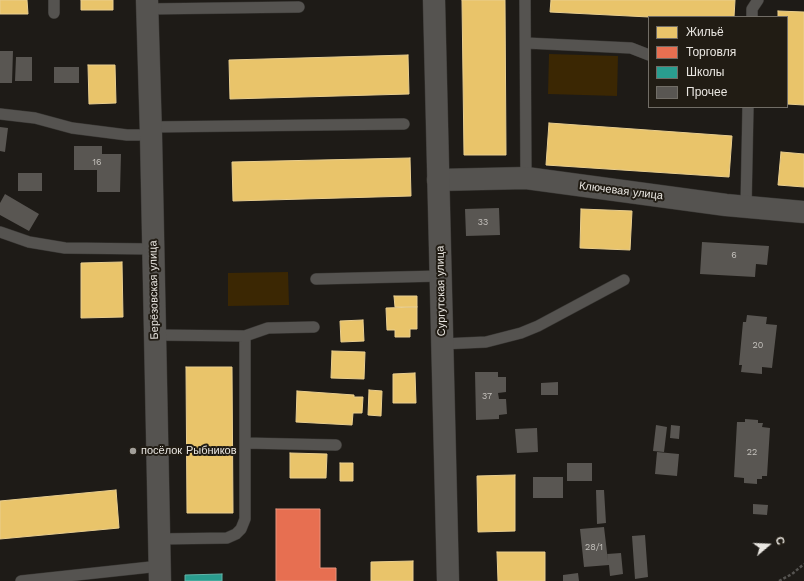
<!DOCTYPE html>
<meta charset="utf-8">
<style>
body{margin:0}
#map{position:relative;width:804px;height:581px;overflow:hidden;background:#1e1b17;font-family:"Work Sans",sans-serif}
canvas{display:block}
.legend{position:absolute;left:648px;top:16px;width:140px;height:92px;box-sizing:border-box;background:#211c14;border:1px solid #716d66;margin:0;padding:5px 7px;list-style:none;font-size:12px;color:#e9e6e1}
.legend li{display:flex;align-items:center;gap:8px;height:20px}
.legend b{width:20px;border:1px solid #716d66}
.north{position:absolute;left:748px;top:525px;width:40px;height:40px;-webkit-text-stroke:3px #211c14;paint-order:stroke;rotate:71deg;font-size:11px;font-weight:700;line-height:16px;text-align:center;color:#e9e6e1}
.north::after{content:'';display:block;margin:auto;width:14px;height:18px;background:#e9e6e1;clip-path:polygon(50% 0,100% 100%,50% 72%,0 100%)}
</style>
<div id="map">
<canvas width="804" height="581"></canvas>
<ul class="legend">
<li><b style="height:11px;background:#e9c46a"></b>Жильё</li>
<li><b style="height:11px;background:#e76f51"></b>Торговля</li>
<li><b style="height:11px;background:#2a9d8f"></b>Школы</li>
<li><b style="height:11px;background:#595652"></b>Прочее</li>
</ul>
<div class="north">С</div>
</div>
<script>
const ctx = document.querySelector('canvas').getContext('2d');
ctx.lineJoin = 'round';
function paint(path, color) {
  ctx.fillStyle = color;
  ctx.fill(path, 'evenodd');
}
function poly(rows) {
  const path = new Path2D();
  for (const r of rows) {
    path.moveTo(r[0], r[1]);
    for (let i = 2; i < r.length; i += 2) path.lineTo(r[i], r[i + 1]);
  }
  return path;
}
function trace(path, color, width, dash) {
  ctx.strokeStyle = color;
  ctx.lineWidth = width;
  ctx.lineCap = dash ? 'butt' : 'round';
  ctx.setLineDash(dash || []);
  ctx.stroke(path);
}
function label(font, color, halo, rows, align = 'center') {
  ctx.font = font + ' "Work Sans",sans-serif';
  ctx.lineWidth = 4;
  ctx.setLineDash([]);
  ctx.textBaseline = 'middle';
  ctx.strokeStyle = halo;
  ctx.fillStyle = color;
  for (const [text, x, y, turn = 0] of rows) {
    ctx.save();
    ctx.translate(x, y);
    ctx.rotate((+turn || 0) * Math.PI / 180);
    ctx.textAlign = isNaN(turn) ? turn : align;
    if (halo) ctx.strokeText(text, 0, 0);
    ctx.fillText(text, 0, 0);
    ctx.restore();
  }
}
paint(poly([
 [549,54,618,56,617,96,548,94],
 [288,272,289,305,228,306,228,273]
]), '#3b2703');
const homes = poly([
 [0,0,27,0,28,14,0,14,0,0],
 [81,0,113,0,113,10,81,10,81,0],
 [462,0,505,0,506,155,464,155,462,0],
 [551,0,735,0,734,17,649,17,550,12,551,0],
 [778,11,804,12,804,105,787,104,787,17,778,17,778,11],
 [408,55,409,94,230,99,229,60,408,55],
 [88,65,115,65,116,103,89,104,88,65],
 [549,123,732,136,729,177,546,165,549,123],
 [781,152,804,154,804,187,778,185,781,152],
 [410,158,411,196,233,201,232,162,410,158],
 [581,209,632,211,630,250,580,248,581,209],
 [122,262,123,317,81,318,81,263,122,262],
 [394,296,417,296,417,307,395,307,394,296],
 [417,307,417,329,410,329,410,337,395,337,395,330,387,330,386,308,417,307],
 [363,320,364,341,341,342,340,321,363,320],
 [332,351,365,352,364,379,331,378,332,351],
 [186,367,232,367,233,513,187,513,186,367],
 [415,373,416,403,393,403,393,374,415,373],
 [369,390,382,391,381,416,368,415,369,390],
 [297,391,354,395,354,397,363,397,362,413,353,413,352,425,296,422,297,391],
 [290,453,327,454,326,478,290,478,290,453],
 [340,463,353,463,353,481,340,481,340,463],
 [515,475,515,531,478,532,477,476,515,475],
 [116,490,119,528,0,539,0,501,116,490],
 [497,552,545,552,545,581,498,581,497,552],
 [413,561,413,581,371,581,371,562,413,561]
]);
paint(homes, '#e9c46a');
trace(homes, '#e9ce8e', 1);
const shops = poly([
 [276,509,320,509,320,568,336,568,336,581,276,581,276,509]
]);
paint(shops, '#e76f51');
trace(shops, '#e8937c', 1);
const schools = poly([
 [222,574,222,581,185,581,185,575,222,574]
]);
paint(schools, '#2a9d8f');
trace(schools, '#63b3a8', 1);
paint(poly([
 [0,51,13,51,12,83,0,83],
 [16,57,32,57,32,81,15,81],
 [54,67,79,67,79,83,54,83],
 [0,127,8,128,5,152,0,151],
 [74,146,102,146,102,154,121,154,120,192,97,192,97,170,74,170],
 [18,173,42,173,42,191,18,191],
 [5,194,39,214,29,231,0,215,0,203],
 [499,208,500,235,466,236,465,209],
 [702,242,769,246,767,265,756,264,755,277,700,274],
 [747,315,767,317,766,324,777,325,772,368,762,367,762,374,741,372,742,365,739,365,743,322,746,322],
 [475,372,498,372,498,377,506,377,506,392,498,393,499,399,506,399,507,414,499,415,499,419,476,420],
 [558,382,558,395,541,395,541,383],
 [745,419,758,420,758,423,763,423,762,427,770,428,767,476,762,476,762,479,757,479,757,484,744,483,744,478,734,477,737,422,745,422],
 [656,425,667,427,664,452,653,451],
 [671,425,680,426,679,439,670,438],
 [537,428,538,452,517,453,515,429],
 [657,452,679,454,677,476,655,474],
 [567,463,592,463,592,481,567,481],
 [533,477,563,477,563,498,533,498],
 [596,490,604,490,606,523,597,524],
 [753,504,768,505,767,515,753,514],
 [604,527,608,561,607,554,621,553,623,574,610,576,609,565,584,567,580,529],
 [645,535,648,577,635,579,632,536],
 [578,573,579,581,563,581,563,575]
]), '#595652');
const lane = poly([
 [54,0,54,13],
 [525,0,526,178],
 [147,9,299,7],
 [752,17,752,9,758,0],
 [526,43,631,48,649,55],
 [0,114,35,118,72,128,127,135,151,135],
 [151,127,404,124],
 [746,207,748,107],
 [0,232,29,242,65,248,153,249],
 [316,279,440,276],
 [155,335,245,336,268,328,314,327],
 [442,344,486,342,521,333,538,326,624,280],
 [245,443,336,445],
 [159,539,227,538,236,534,241,529,245,519,245,336],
 [21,581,160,566]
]);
const street = poly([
 [438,180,526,178,726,205,804,212]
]);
const secondary = poly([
 [147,0,151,135,160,581],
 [434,0,448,581]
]);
trace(lane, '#383633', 12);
trace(street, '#383633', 23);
trace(secondary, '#383633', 23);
trace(poly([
 [779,581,792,574,804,564]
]), '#565451', 2.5, [3, 2]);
trace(lane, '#555350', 11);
trace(street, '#555350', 22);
trace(secondary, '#555350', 22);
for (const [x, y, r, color] of [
 [133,451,4,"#a29f9a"]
]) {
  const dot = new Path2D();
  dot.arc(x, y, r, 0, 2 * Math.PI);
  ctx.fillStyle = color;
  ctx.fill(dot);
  trace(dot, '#211c14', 1.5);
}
label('9px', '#c5c2bd', null, [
 ["16",97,162],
 ["33",483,222],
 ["6",734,255],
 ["20",758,345],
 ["37",487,396],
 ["22",752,452],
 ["28/1",594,547]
]);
label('11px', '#e9e6e1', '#211c14', [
 ["Ключевая улица",621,191,7],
 ["Берёзовская улица",154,290,-91],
 ["Сургутская улица",441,291,-91]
]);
label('11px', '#e9e6e1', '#211c14', [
 ["посёлок Рыбников",141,451]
], 'left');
</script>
